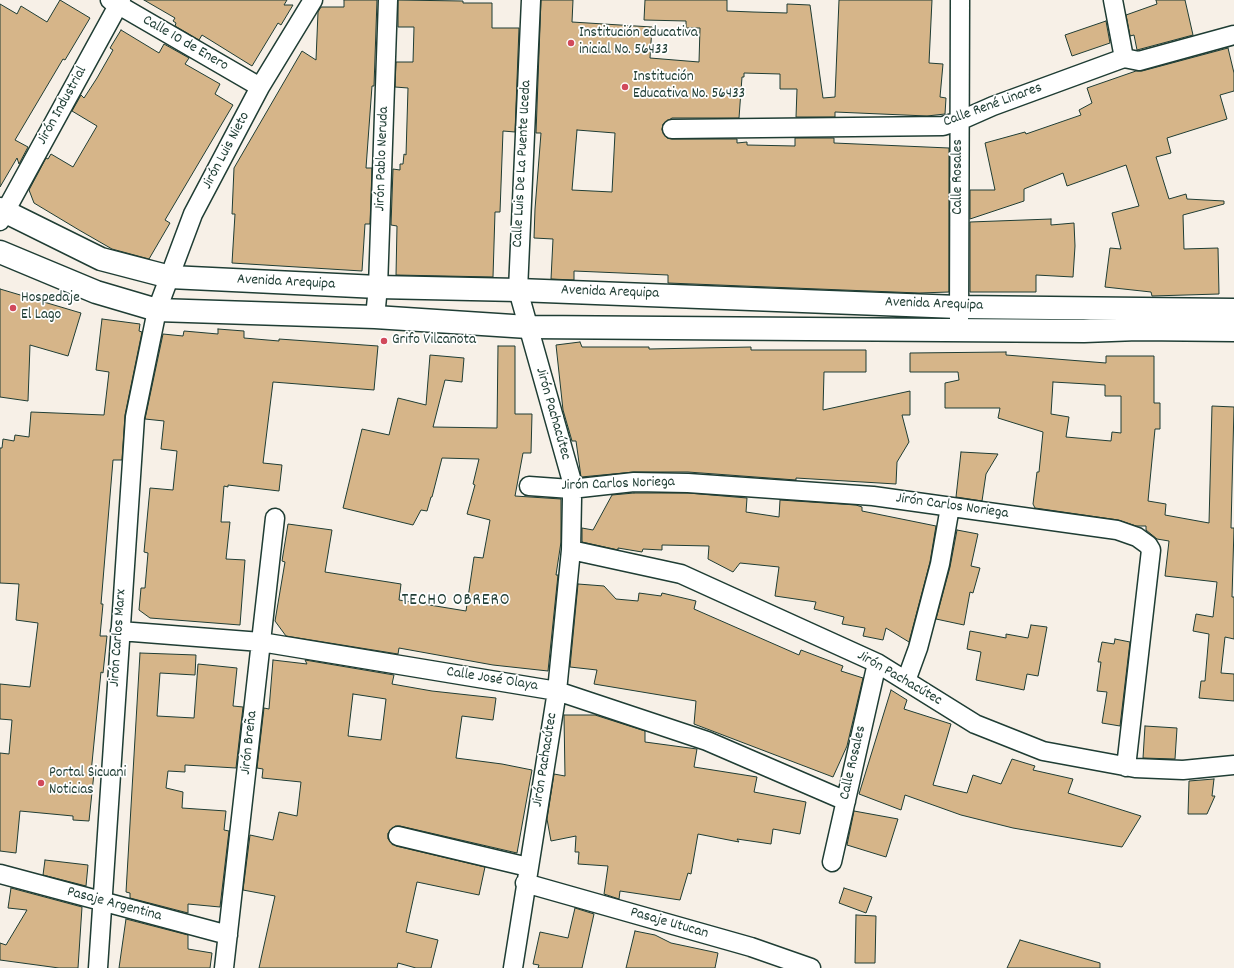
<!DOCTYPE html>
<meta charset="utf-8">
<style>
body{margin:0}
canvas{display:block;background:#f7f0e7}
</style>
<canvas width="1234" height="968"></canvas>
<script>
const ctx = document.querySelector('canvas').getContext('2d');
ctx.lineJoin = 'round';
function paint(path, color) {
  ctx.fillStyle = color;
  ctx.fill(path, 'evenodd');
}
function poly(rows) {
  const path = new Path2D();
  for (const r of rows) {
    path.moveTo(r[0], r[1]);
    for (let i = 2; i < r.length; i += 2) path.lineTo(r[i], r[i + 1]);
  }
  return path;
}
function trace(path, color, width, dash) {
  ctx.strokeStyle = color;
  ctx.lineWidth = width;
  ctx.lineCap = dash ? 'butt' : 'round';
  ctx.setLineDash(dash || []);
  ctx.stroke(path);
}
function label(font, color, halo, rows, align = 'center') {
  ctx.font = font + ' Dekko,sans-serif';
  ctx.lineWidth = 3.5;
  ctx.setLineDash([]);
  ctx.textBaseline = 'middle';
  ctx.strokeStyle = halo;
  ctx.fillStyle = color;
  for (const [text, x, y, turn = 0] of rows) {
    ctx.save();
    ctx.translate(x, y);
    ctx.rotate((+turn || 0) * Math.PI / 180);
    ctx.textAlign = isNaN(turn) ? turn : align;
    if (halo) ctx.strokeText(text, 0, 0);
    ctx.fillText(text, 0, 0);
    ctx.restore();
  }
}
const building = poly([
 [60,0,90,18,65,60,63,59,15,140,28,147,19,164,17,158,0,187,0,4,17,14,21,6,47,22,60,0],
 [144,0,287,0,284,5,293,5,281,25,278,23,252,66,202,35,199,40,175,26,176,23,173,21,175,18,144,0],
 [344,0,377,0,374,86,372,86,366,168,372,168,370,224,365,224,362,271,232,263,235,214,232,214,234,168,302,51,316,60,318,12,321,7,344,7,344,0],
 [398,0,463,1,463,3,492,3,492,28,519,28,515,132,503,131,500,212,495,212,493,277,396,275,397,226,391,225,393,169,400,170,400,164,403,164,404,154,406,155,408,88,395,87,396,62,413,62,414,27,398,27,398,0],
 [541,0,573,0,572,22,652,27,650,58,699,62,700,28,686,28,686,21,644,20,645,0,727,0,727,11,753,12,787,13,787,4,810,5,823,98,835,97,839,0,932,0,929,63,943,64,940,97,946,98,945,114,927,116,835,112,835,117,796,117,797,89,780,89,780,74,744,73,744,77,742,77,739,118,672,118,663,124,662,130,667,138,672,139,737,139,737,143,747,142,747,145,795,146,795,138,834,138,834,143,949,148,949,292,919,293,668,283,668,275,574,271,574,280,551,279,553,239,534,238,535,209,541,133,536,133,541,0],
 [577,130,615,133,612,192,572,190,577,130],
 [1156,0,1185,0,1193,35,1137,50,1134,35,1130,36,1126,15,1157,4,1156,0],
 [1106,21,1110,43,1072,56,1065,35,1106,21],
 [121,30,159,53,164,44,189,58,185,64,220,84,215,94,233,105,165,220,170,223,149,259,112,249,79,230,34,203,29,190,46,158,48,159,51,154,73,167,97,126,72,111,81,95,84,98,97,78,113,50,110,48,121,30],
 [1228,48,1234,73,1234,91,1220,95,1227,119,1167,138,1171,153,1156,157,1169,199,1186,194,1187,199,1224,201,1224,204,1183,215,1184,249,1218,248,1219,294,1152,296,1151,292,1105,287,1110,248,1121,249,1112,213,1139,206,1126,165,1067,186,1063,173,1024,189,1024,201,970,219,970,190,995,190,985,143,1025,132,1026,134,1081,115,1079,110,1092,103,1087,88,1136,71,1142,71,1228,48],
 [1051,219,1051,225,1074,223,1075,246,1073,277,1036,275,1036,292,970,292,970,222,1051,219],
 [0,289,81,313,68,356,30,345,28,401,0,397,0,289],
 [102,319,140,324,139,331,142,332,125,415,122,460,113,460,101,604,103,604,100,636,107,636,103,673,101,672,91,773,94,773,89,821,73,820,73,816,20,811,16,853,0,851,0,753,9,754,12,720,0,719,0,684,30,687,38,623,16,620,19,584,0,583,0,448,2,448,3,439,14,441,15,435,29,437,31,412,104,415,109,372,96,370,102,319],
 [218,329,244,331,244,338,279,341,279,339,378,346,374,390,273,382,263,463,282,465,279,491,228,485,228,487,224,486,221,522,230,522,226,559,245,560,240,625,150,618,139,610,141,588,145,588,148,553,144,552,150,488,173,490,177,451,161,449,164,421,145,419,163,334,183,336,184,331,218,334,218,329],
 [580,342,582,347,649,347,649,349,751,347,751,350,866,350,866,372,824,372,823,410,910,391,910,415,902,415,909,442,897,462,896,484,796,478,796,480,688,472,634,472,581,477,576,441,572,441,563,410,556,345,580,342],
 [498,346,515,346,515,414,532,414,531,453,523,453,515,496,561,499,561,542,556,575,558,575,548,671,493,665,399,648,398,654,286,636,275,621,285,562,282,561,288,524,332,530,325,572,401,584,399,600,466,611,474,557,483,558,490,520,467,514,475,485,473,484,479,459,442,458,432,497,431,497,427,511,421,510,413,525,343,508,362,429,389,435,398,398,426,405,430,355,464,358,462,382,445,380,433,427,497,428,498,346],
 [1006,352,1006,355,1106,363,1106,356,1154,356,1154,403,1160,403,1160,429,1155,429,1148,501,1166,504,1165,515,1209,523,1212,406,1234,407,1231,528,1234,528,1232,597,1234,597,1234,639,1225,637,1221,673,1234,674,1234,701,1199,698,1201,681,1205,681,1209,634,1193,631,1196,614,1213,617,1217,582,1165,576,1169,541,1157,539,1146,530,1146,526,1136,526,1118,520,1035,508,1033,504,1037,472,1039,472,1043,432,998,418,1000,408,945,408,945,383,959,380,958,372,910,372,910,353,1006,352],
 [1053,382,1105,385,1105,396,1121,396,1121,433,1112,432,1111,441,1066,437,1069,417,1051,414,1053,382],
 [961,452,998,454,986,474,982,501,956,497,961,452],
 [634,493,688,493,747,498,746,512,779,517,780,500,856,505,862,507,862,511,936,526,930,562,909,642,886,628,883,640,863,636,865,628,842,624,844,617,814,609,816,602,775,596,779,567,740,563,733,572,708,559,709,546,662,545,662,550,643,549,642,552,618,548,618,550,582,542,582,528,593,530,612,495,634,493],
 [957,530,978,534,971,566,980,568,973,593,970,592,964,625,936,619,950,567,957,530],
 [578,584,604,586,616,599,638,601,639,593,661,596,662,593,696,601,694,609,799,655,801,650,843,666,841,671,863,678,847,746,833,777,694,724,696,701,594,684,597,670,570,667,578,584],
 [1031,625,1047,627,1038,676,1027,674,1024,690,976,680,981,652,967,649,970,631,1006,638,1006,634,1028,638,1031,625],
 [1115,639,1130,642,1120,726,1102,723,1107,692,1097,691,1101,662,1098,662,1102,642,1114,644,1115,639],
 [140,653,196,655,195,675,160,673,157,716,194,718,198,664,237,668,233,706,243,707,236,768,185,765,185,772,168,771,166,788,183,792,182,808,226,811,224,830,229,831,220,907,188,904,188,913,130,898,130,893,126,892,140,653],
 [273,660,307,664,305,660,394,675,392,684,432,691,496,698,493,720,462,716,456,758,502,764,532,770,517,853,400,826,395,826,388,833,388,839,396,846,485,867,479,895,417,882,406,932,438,940,431,968,416,968,398,963,397,968,259,968,275,896,243,890,250,835,273,840,279,812,297,816,301,782,262,778,263,769,257,768,264,708,269,709,273,660],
 [353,694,386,699,381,740,348,736,353,694],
 [891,690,907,700,904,709,951,724,933,785,967,793,973,775,1001,784,1012,759,1035,766,1033,770,1073,779,1068,793,1141,816,1122,847,1013,828,961,815,905,795,901,810,859,794,891,690],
 [564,715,595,715,645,731,645,742,697,749,694,767,757,777,754,792,806,802,800,834,773,829,771,844,737,839,739,842,698,834,691,874,688,873,680,900,620,891,619,899,604,894,608,866,578,864,579,852,575,852,576,836,551,841,547,819,554,774,565,776,564,715],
 [1145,726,1177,728,1175,759,1143,758,1145,726],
 [1214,779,1212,796,1215,796,1207,814,1188,814,1189,781,1214,779],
 [854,811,898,819,886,857,847,845,854,811],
 [45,860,88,865,86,886,43,875,45,860],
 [11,888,82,907,78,968,59,968,0,960,0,943,6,945,27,910,8,908,11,888],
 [844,888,872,897,866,913,839,903,844,888],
 [575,908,594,914,582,968,538,968,539,965,533,964,540,932,568,938,575,908],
 [856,915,876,916,875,963,855,963,856,915],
 [126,919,188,935,188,949,212,953,210,968,119,968,126,919],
 [635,931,655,935,671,943,718,953,715,968,626,968,635,931],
 [1020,940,1100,963,1100,968,1007,968,1020,940]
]);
paint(building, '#d6b589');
trace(building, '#1f3d34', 1);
const street = poly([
 [110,0,260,87],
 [1113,0,1124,58],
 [672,129,943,126,959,121,993,106,1124,58,1139,61,1234,35],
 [0,221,121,0],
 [375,317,378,287,388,0],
 [959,321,960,0],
 [529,486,571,489,634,482,688,483,873,496,1117,530,1137,537,1148,545,1151,550,1126,767],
 [571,550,681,574,877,663,975,724,1043,751,1135,768,1183,770,1234,765],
 [120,631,261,642,557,691,707,741,846,801],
 [906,681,918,648,940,564,950,507],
 [398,836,528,867],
 [832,862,877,663],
 [0,874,228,935],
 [525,883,751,947,811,968],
 [98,968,135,417,157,310,193,214,260,87,313,0],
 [224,968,275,518],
 [513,968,557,691,571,550,572,498,571,478,518,290,531,0]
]);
const secondary = poly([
 [0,209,101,259,170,277,378,287,518,290,958,307,1234,310],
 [0,252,96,292,157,310,375,317,528,327,1084,331,1138,329,1234,330]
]);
trace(street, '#1f3d34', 21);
trace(secondary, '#1f3d34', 25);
trace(street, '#fff', 18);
trace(secondary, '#fff', 22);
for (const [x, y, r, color] of [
 [571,43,4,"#d1495b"],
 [625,87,4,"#d1495b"],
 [13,308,4,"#d1495b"],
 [384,341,4,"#d1495b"],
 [41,783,4,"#d1495b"]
]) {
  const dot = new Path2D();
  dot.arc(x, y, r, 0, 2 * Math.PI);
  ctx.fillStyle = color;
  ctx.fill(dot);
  trace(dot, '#fff', 1.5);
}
label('15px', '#1f3d34', '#fff', [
 ["Institución educativa",579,34],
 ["inicial No. 56433",579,51],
 ["Institución",633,78],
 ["Educativa No. 56433",633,95],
 ["Hospedaje",21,299],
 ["El Lago",21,316],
 ["Grifo Vilcanota",392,341],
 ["Portal Sicuani",49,774],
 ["Noticias",49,791]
], 'left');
label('15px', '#1f3d34', '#fff', [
 ["Calle 10 de Enero",185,44,30],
 ["Jirón Industrial",63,106,-61],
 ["Calle René Linares",993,106,-20],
 ["Jirón Luis Nieto",227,151,-62],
 ["Jirón Pablo Neruda",383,159,-88],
 ["Calle Luis De La Puente Uceda",523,164,-87],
 ["Calle Rosales",959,177,-90],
 ["Avenida Arequipa",286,283,3],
 ["Avenida Arequipa",610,293,2],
 ["Avenida Arequipa",934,305,2],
 ["Jirón Pachacútec",552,414,74],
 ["Jirón Carlos Noriega",618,485,-2],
 ["Jirón Carlos Noriega",952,507,8],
 ["Jirón Carlos Marx",119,638,-86],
 ["Jirón Pachacútec",899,679,30],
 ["Calle José Olaya",492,680,9],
 ["Jirón Breña",250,743,-84],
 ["Jirón Pachacútec",546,760,-81],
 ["Calle Rosales",854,763,-77],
 ["Pasaje Argentina",114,905,15],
 ["Pasaje Utucan",669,924,16]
]);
ctx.letterSpacing = '1px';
label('17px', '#1f3d34', '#fff', [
 ["TECHO OBRERO",456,602]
]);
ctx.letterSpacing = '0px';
</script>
